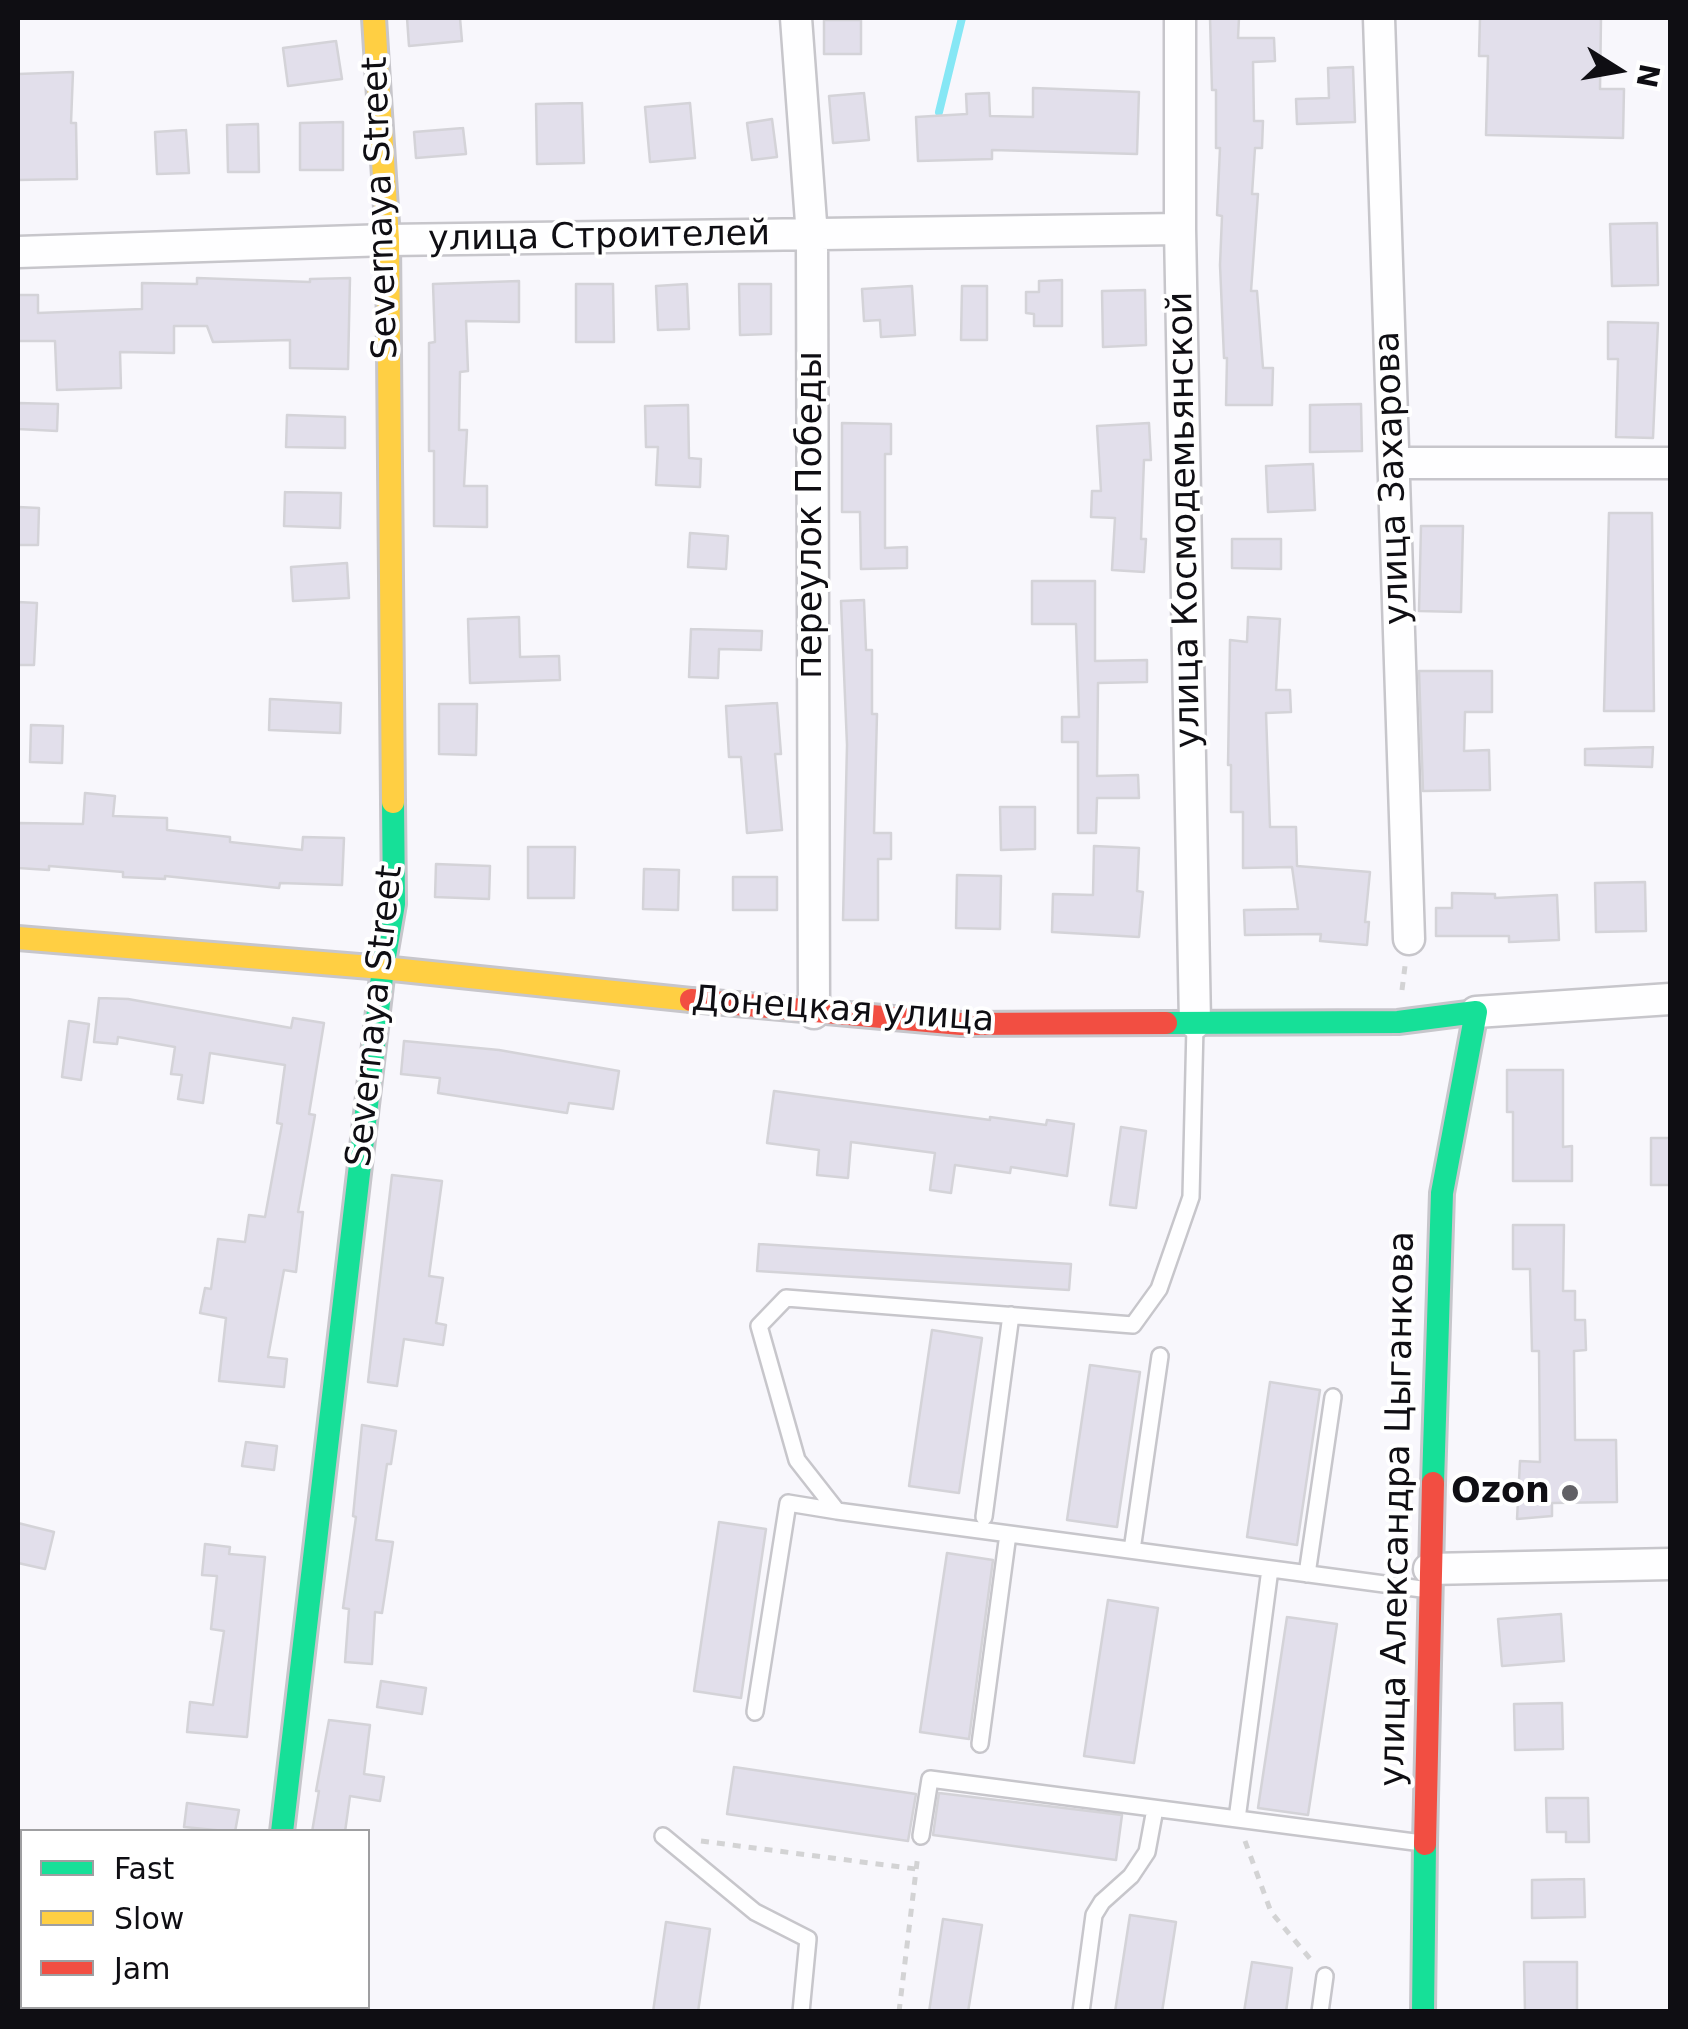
<!DOCTYPE html>
<meta charset="utf-8">
<style>
body{margin:0}
#map{position:relative;width:1688px;height:2029px;overflow:hidden;background:#f8f7fc;font-family:"DejaVu Sans",sans-serif}
canvas{display:block}
.frame{position:absolute;inset:0;border:20px solid #0f0e13;pointer-events:none}
.legend{position:absolute;left:20px;top:1829px;width:350px;height:180px;box-sizing:border-box;background:#fff;border:2px solid #9f9fa1;margin:0;padding:12px 18px;list-style:none;font-size:30px;color:#0f0e13}
.legend li{display:flex;align-items:center;gap:20px;height:50px}
.legend b{width:50px;border:2px solid #9f9fa1}
.north{position:absolute;left:1568px;top:20px;width:100px;height:100px;-webkit-text-stroke:8px #fff;paint-order:stroke;rotate:101deg;font-size:28px;font-weight:700;line-height:40px;text-align:center;color:#0f0e13}
.north::after{content:'';display:block;margin:auto;width:35px;height:45px;background:#0f0e13;clip-path:polygon(50% 0,100% 100%,50% 72%,0 100%)}
</style>
<div id="map">
<canvas width="1688" height="2029"></canvas>
<div class="frame"></div>
<ul class="legend">
<li><b style="height:12px;background:#16e098"></b>Fast</li>
<li><b style="height:12px;background:#ffcf43"></b>Slow</li>
<li><b style="height:12px;background:#f24e42"></b>Jam</li>
</ul>
<div class="north">N</div>
</div>
<script>
const ctx = document.querySelector('canvas').getContext('2d');
ctx.lineJoin = 'round';
function poly(rows) {
  const path = new Path2D();
  for (const r of rows) {
    path.moveTo(r[0], r[1]);
    for (let i = 2; i < r.length; i += 2) path.lineTo(r[i], r[i + 1]);
  }
  return path;
}
function trace(path, color, width, dash) {
  ctx.strokeStyle = color;
  ctx.lineWidth = width;
  ctx.lineCap = dash ? 'butt' : 'round';
  ctx.setLineDash(dash || []);
  ctx.stroke(path);
}
function paint(path, color) {
  ctx.fillStyle = color;
  ctx.fill(path, 'evenodd');
}
function label(font, color, halo, rows, align = 'center') {
  ctx.font = font + ' "DejaVu Sans",sans-serif';
  ctx.lineWidth = 8;
  ctx.setLineDash([]);
  ctx.textBaseline = 'middle';
  ctx.strokeStyle = halo;
  ctx.fillStyle = color;
  for (const [text, x, y, turn = 0] of rows) {
    ctx.save();
    ctx.translate(x, y);
    ctx.rotate((+turn || 0) * Math.PI / 180);
    ctx.textAlign = isNaN(turn) ? turn : align;
    if (halo) ctx.strokeText(text, 0, 0);
    ctx.fillText(text, 0, 0);
    ctx.restore();
  }
}
trace(poly([
 [939,112,962,18]
]), '#86e7f5', 8);
const building = poly([
 [407,18,460,18,462,41,409,46,407,18],
 [1210,18,1239,18,1238,38,1274,38,1275,61,1253,62,1254,121,1263,121,1262,148,1255,148,1252,194,1258,194,1251,291,1257,291,1263,368,1273,368,1272,405,1226,405,1227,358,1224,358,1220,265,1222,216,1217,215,1220,148,1216,148,1216,90,1212,90,1210,18],
 [1480,18,1601,18,1600,89,1624,89,1623,138,1486,135,1488,56,1479,56,1480,18],
 [824,20,861,20,861,54,824,54,824,20],
 [336,41,342,79,288,86,283,48,336,41],
 [1353,67,1355,122,1297,124,1296,99,1329,98,1328,68,1353,67],
 [73,72,71,123,76,123,77,179,18,180,18,74,73,72],
 [1033,88,1139,92,1137,154,992,150,992,159,918,161,916,117,967,114,966,94,989,93,990,116,1033,117,1033,88],
 [864,93,869,140,833,143,829,96,864,93],
 [582,103,584,163,537,164,536,104,582,103],
 [690,103,695,158,650,162,645,107,690,103],
 [772,119,777,157,752,160,747,123,772,119],
 [343,122,343,170,300,170,300,123,343,122],
 [258,124,259,172,228,172,227,125,258,124],
 [463,128,466,154,416,158,414,132,463,128],
 [186,130,189,173,157,174,155,132,186,130],
 [1657,223,1658,285,1612,286,1610,224,1657,223],
 [197,278,310,282,310,279,350,278,348,369,290,368,290,340,213,342,207,326,174,326,174,353,120,352,121,388,57,390,55,341,18,341,18,295,38,295,38,313,142,309,142,283,197,284,197,278],
 [1062,280,1062,326,1034,326,1034,314,1026,313,1026,292,1039,292,1039,281,1062,280],
 [519,281,519,322,466,321,468,371,460,372,459,430,467,430,464,486,487,486,487,527,434,526,434,451,429,451,429,343,435,342,433,284,519,281],
 [576,284,613,284,614,342,576,342,576,284],
 [687,284,689,329,658,330,656,286,687,284],
 [739,284,771,284,771,334,740,335,739,284],
 [912,286,915,335,881,337,880,320,864,321,862,289,912,286],
 [962,286,987,286,987,340,961,340,962,286],
 [1145,290,1146,345,1103,347,1102,291,1145,290],
 [1608,322,1658,323,1653,438,1616,437,1618,359,1608,359,1608,322],
 [18,403,58,404,57,431,18,429,18,403],
 [1361,404,1362,451,1310,452,1310,405,1361,404],
 [688,405,689,458,701,459,700,487,656,485,658,447,646,447,645,406,688,405],
 [287,415,345,417,345,448,286,447,287,415],
 [842,423,891,424,891,454,885,454,885,548,907,547,907,568,861,569,860,512,842,512,842,423],
 [1149,423,1151,460,1144,460,1141,539,1146,539,1144,572,1112,570,1115,518,1091,517,1092,491,1101,491,1097,426,1149,423],
 [1313,464,1315,510,1268,512,1266,466,1313,464],
 [285,492,341,493,340,528,284,526,285,492],
 [18,507,39,508,38,545,18,545,18,507],
 [1609,513,1652,513,1654,711,1604,711,1609,513],
 [1421,526,1463,526,1461,612,1419,611,1421,526],
 [690,533,728,536,726,569,688,567,690,533],
 [1232,539,1281,539,1281,569,1232,568,1232,539],
 [347,563,349,598,293,601,291,567,347,563],
 [1032,581,1095,581,1095,661,1147,660,1147,682,1098,683,1097,776,1138,775,1139,798,1097,798,1096,833,1078,833,1078,742,1062,742,1062,717,1079,717,1076,624,1032,624,1032,581],
 [864,600,866,650,872,650,872,714,877,714,874,833,891,833,891,859,878,859,878,920,843,920,847,745,841,601,864,600],
 [18,602,37,603,34,665,18,665,18,602],
 [519,617,520,657,559,656,560,680,470,683,468,619,519,617],
 [1248,617,1280,619,1276,690,1290,690,1291,712,1266,713,1270,827,1296,827,1297,866,1370,872,1365,922,1369,922,1367,945,1320,941,1321,934,1245,935,1244,910,1298,909,1292,867,1243,868,1243,812,1231,812,1231,765,1228,765,1230,640,1247,642,1248,617],
 [691,629,762,631,761,650,719,649,718,678,689,677,691,629],
 [1419,671,1492,671,1492,712,1465,712,1464,751,1489,750,1490,790,1423,791,1419,671],
 [270,699,341,703,340,733,269,730,270,699],
 [777,703,781,754,775,754,782,830,747,833,741,757,729,757,726,706,777,703],
 [439,704,477,704,476,755,439,754,439,704],
 [31,725,63,726,62,763,30,762,31,725],
 [1653,747,1652,767,1585,765,1585,749,1653,747],
 [85,793,115,796,113,816,167,818,167,830,230,837,230,842,302,850,303,837,344,838,342,885,280,883,279,888,165,876,165,879,123,877,123,872,49,866,49,870,18,868,18,823,83,824,85,793],
 [1000,807,1035,807,1035,849,1001,850,1000,807],
 [1094,846,1139,848,1137,891,1143,892,1139,937,1052,932,1053,894,1093,895,1094,846],
 [528,847,575,847,574,898,528,898,528,847],
 [436,864,490,866,489,899,435,897,436,864],
 [644,869,679,870,678,910,643,909,644,869],
 [957,875,1001,876,1000,929,956,928,957,875],
 [733,877,777,877,777,910,733,910,733,877],
 [1645,882,1646,931,1596,932,1595,883,1645,882],
 [1452,893,1495,894,1495,898,1557,895,1559,940,1509,942,1509,936,1436,936,1436,908,1452,908,1452,893],
 [99,998,128,999,291,1028,293,1018,324,1023,309,1114,315,1115,298,1212,303,1212,296,1272,284,1270,268,1357,287,1359,284,1387,219,1381,226,1318,200,1313,205,1288,211,1289,218,1239,245,1242,249,1215,265,1217,282,1124,277,1123,285,1065,210,1053,203,1103,178,1099,182,1075,171,1074,175,1047,118,1037,117,1044,94,1042,99,998],
 [69,1021,89,1024,81,1080,62,1077,69,1021],
 [404,1041,499,1050,619,1071,613,1109,569,1103,567,1113,438,1093,440,1078,401,1074,404,1041],
 [1507,1070,1563,1070,1563,1147,1572,1146,1572,1181,1513,1181,1513,1112,1507,1112,1507,1070],
 [774,1091,990,1120,990,1117,1046,1125,1047,1120,1074,1124,1067,1176,1011,1167,1010,1173,955,1165,951,1193,930,1190,935,1153,851,1142,848,1178,817,1175,819,1150,767,1143,774,1091],
 [1121,1127,1146,1131,1136,1208,1110,1205,1121,1127],
 [1651,1138,1670,1138,1670,1185,1651,1185,1651,1138],
 [392,1175,442,1181,429,1276,443,1278,436,1323,446,1325,443,1345,404,1339,397,1386,368,1382,392,1175],
 [1513,1225,1564,1225,1563,1291,1575,1291,1575,1320,1585,1320,1586,1350,1574,1351,1575,1440,1616,1440,1617,1502,1552,1503,1552,1516,1517,1519,1520,1461,1540,1462,1539,1351,1532,1351,1530,1269,1513,1269,1513,1225],
 [759,1244,1071,1264,1069,1290,757,1271,759,1244],
 [932,1330,982,1338,959,1493,909,1486,932,1330],
 [1090,1365,1140,1372,1117,1527,1067,1520,1090,1365],
 [1270,1382,1320,1390,1297,1545,1247,1537,1270,1382],
 [362,1425,396,1431,391,1464,387,1464,376,1540,393,1542,382,1613,375,1612,372,1664,345,1662,349,1609,343,1608,356,1517,353,1516,362,1425],
 [246,1442,277,1446,274,1470,242,1466,246,1442],
 [719,1522,766,1529,741,1698,694,1691,719,1522],
 [18,1523,54,1532,45,1569,18,1563,18,1523],
 [205,1544,230,1547,229,1554,265,1557,247,1737,187,1732,190,1702,213,1705,224,1631,211,1629,217,1576,202,1575,205,1544],
 [947,1553,993,1560,969,1739,920,1732,947,1553],
 [1108,1600,1158,1608,1134,1763,1084,1756,1108,1600],
 [1561,1614,1564,1661,1502,1666,1498,1619,1561,1614],
 [1287,1617,1337,1624,1308,1815,1258,1808,1287,1617],
 [381,1681,426,1688,422,1714,377,1707,381,1681],
 [1562,1703,1563,1749,1515,1750,1514,1704,1562,1703],
 [329,1720,370,1725,364,1774,384,1777,380,1801,350,1796,345,1832,312,1832,319,1791,316,1791,329,1720],
 [734,1767,916,1794,908,1841,727,1814,734,1767],
 [939,1793,1122,1815,1116,1860,933,1835,939,1793],
 [1546,1798,1588,1798,1589,1842,1566,1842,1566,1832,1547,1832,1546,1798],
 [187,1803,239,1810,235,1832,184,1827,187,1803],
 [1584,1879,1585,1917,1532,1918,1532,1880,1584,1879],
 [1130,1915,1176,1922,1162,2012,1115,2012,1130,1915],
 [943,1919,982,1925,968,2012,929,2012,943,1919],
 [666,1922,710,1929,698,2012,653,2012,666,1922],
 [1252,1962,1292,1968,1286,2012,1244,2012,1252,1962],
 [1524,1962,1577,1962,1577,2011,1525,2012,1524,1962]
]);
paint(building, '#e2dfeb');
trace(building, '#d4d3d8', 2.5);
const lane = poly([
 [1195,1026,1191,1197,1159,1289,1133,1325,786,1298,759,1326,797,1460,837,1511,1429,1590],
 [984,1517,1011,1315],
 [1132,1550,1160,1356],
 [1307,1574,1333,1397],
 [755,1712,788,1503,837,1511],
 [980,1744,1008,1534],
 [1237,1819,1270,1569],
 [663,1836,755,1912,808,1939,801,2012],
 [921,1836,930,1779,1422,1843],
 [1081,2012,1094,1915,1102,1902,1131,1876,1147,1852,1155,1809],
 [1320,2012,1325,1976]
]);
const street = poly([
 [796,18,812,236,814,1013],
 [1180,18,1180,229,1195,1023],
 [1379,18,1409,939],
 [18,252,388,240,1180,229],
 [1394,463,1670,463],
 [1476,1012,1670,999],
 [1429,1569,1670,1564],
 [261,2012,261,2006]
]);
const fast = poly([
 [1166,1023,1398,1022,1476,1012,1442,1193,1433,1483],
 [282,1832,383,968,394,904,393,802],
 [1423,2012,1425,1844]
]);
const slow = poly([
 [374,18,388,240,393,802],
 [18,938,383,968,691,1000]
]);
const jam = poly([
 [691,1000,961,1024,1166,1023],
 [1425,1844,1433,1483]
]);
trace(lane, '#c7c6cb', 20);
trace(street, '#c7c6cb', 35);
trace(fast, '#c7c6cb', 28);
trace(slow, '#c7c6cb', 28);
trace(jam, '#c7c6cb', 28);
trace(poly([
 [1402,990,1405,966],
 [701,1841,916,1869],
 [1245,1841,1271,1912,1312,1961],
 [899,2012,918,1854]
]), '#d3d3d4', 5, [8, 8]);
trace(lane, '#fefeff', 15);
trace(street, '#fefeff', 30);
trace(fast, '#16e098', 22);
trace(slow, '#ffcf43', 22);
trace(jam, '#f24e42', 22);
for (const [x, y, r, color] of [
 [1570,1493,10,"#616065"]
]) {
  const dot = new Path2D();
  dot.arc(x, y, r, 0, 2 * Math.PI);
  ctx.fillStyle = color;
  ctx.fill(dot);
  trace(dot, '#fff', 4);
}
label('35px', '#0f0e13', '#fff', [
 ["Severnaya Street",382,208,-92],
 ["улица Строителей",599,238,-1],
 ["улица Захарова",1394,478,-92],
 ["переулок Победы",812,515,-90],
 ["улица Космодемьянской",1186,520,-91],
 ["Донецкая улица",843,1011,4],
 ["Severnaya Street",376,1016,-84],
 ["улица Александра Цыганкова",1399,1509,-89]
]);
label('bold 35px', '#0f0e13', '#fff', [
 ["Ozon",1550,1493]
], 'right');
</script>
